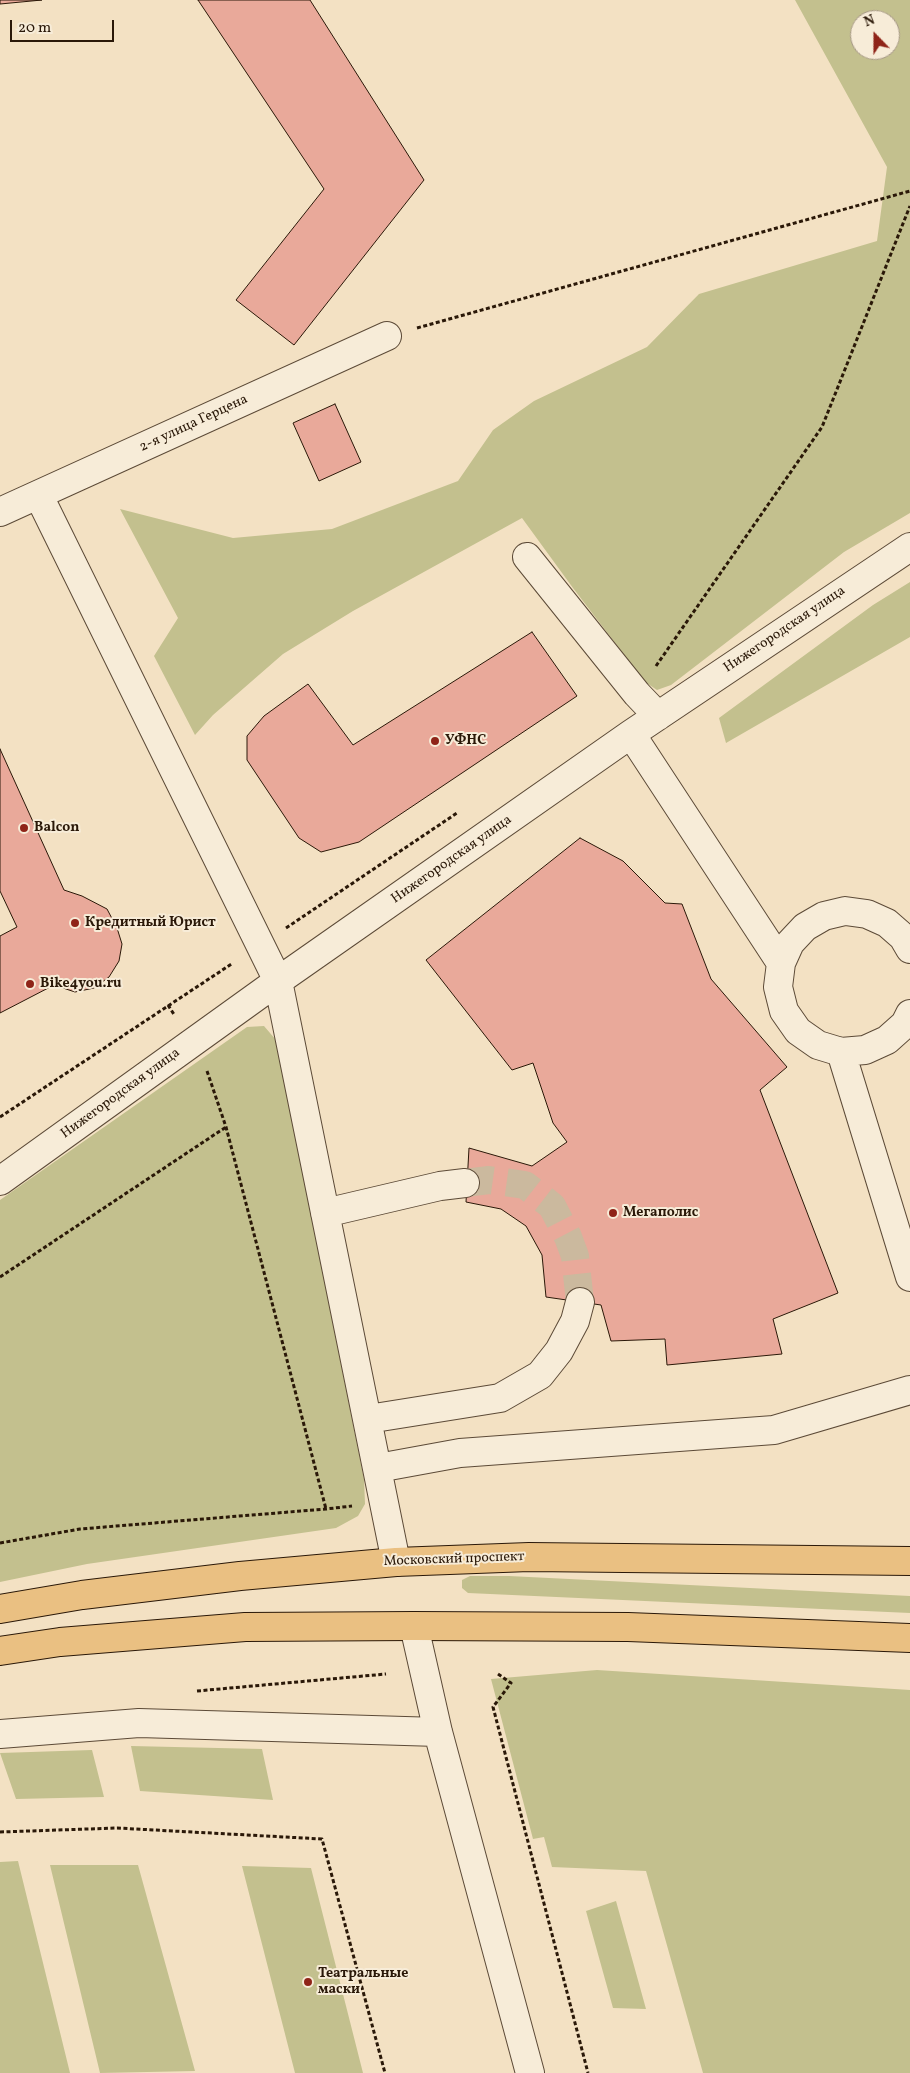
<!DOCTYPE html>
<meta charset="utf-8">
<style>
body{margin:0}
#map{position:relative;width:910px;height:2073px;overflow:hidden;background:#f3e1c3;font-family:Vollkorn,serif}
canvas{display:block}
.north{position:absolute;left:850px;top:10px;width:50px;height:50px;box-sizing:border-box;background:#f7ecd8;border:1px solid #a59785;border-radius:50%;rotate:338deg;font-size:14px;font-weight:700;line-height:20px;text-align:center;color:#2a1808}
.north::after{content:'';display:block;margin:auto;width:18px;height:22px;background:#8f2418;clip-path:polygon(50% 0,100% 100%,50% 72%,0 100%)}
.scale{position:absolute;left:10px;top:20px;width:104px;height:22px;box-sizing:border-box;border:2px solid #2a1808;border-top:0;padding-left:6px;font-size:15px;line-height:18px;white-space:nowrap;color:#2a1808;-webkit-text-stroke:4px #f7ecd8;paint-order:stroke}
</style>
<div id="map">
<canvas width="910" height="2073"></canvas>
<div class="north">N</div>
<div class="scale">20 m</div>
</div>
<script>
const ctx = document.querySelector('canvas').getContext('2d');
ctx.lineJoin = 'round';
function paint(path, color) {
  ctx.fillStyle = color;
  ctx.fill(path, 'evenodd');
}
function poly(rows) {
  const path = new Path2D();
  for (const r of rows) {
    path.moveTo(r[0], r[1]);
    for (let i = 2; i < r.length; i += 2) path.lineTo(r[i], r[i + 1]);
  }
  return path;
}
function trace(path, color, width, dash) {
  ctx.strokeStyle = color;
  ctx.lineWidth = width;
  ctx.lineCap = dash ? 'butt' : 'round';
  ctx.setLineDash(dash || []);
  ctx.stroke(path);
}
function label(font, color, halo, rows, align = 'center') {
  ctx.font = font + ' Vollkorn,serif';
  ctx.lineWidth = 4;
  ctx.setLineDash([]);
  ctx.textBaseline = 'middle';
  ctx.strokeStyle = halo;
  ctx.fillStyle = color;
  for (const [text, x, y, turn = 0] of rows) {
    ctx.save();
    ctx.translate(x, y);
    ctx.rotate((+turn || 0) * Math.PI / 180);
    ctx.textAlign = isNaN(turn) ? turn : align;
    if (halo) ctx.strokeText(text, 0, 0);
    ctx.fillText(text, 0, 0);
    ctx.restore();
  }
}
paint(poly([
 [795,0,910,0,910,513,844,552,671,685,657,690,645,682,573,588,522,518,353,611,283,654,213,715,195,735,154,656,178,618,120,509,233,538,332,529,458,481,493,430,534,401,647,347,699,294,877,241,887,167],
 [860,20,890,20,890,50,860,50],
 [910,582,910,637,726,743,719,718,873,605],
 [264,1026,276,1040,364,1479,365,1504,358,1516,336,1528,87,1564,0,1582,0,1200,247,1027],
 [470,1576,509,1576,910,1596,910,1613,468,1593,462,1588,462,1580],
 [597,1670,910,1690,910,2073,703,2073,646,1871,552,1867,544,1837,533,1839,491,1679],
 [131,1746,262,1749,273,1800,140,1791],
 [92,1750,104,1797,16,1799,0,1753],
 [18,1861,70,2073,0,2073,0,1862],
 [50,1865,138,1865,195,2071,100,2073],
 [242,1866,311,1868,363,2073,295,2073],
 [616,1901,646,2009,613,2008,586,1911]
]), '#c3c08e');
const building = poly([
 [0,0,42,0,0,4,0,0],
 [198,0,310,0,424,180,294,345,236,300,324,189,198,0],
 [335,404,361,462,319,481,293,423,335,404],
 [532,632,577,696,359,842,321,852,299,838,247,760,247,736,264,716,308,684,353,745,532,632],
 [0,749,64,890,82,896,107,909,117,928,122,944,119,961,109,977,94,988,75,992,54,985,0,1013,0,936,17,927,0,891,0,749],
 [580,838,623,861,665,903,682,904,711,979,787,1067,760,1090,838,1293,773,1319,782,1354,667,1365,665,1339,611,1341,601,1305,546,1297,542,1255,526,1226,501,1209,466,1202,469,1148,532,1166,567,1142,553,1123,533,1063,512,1070,426,960,580,838]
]);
paint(building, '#e9a99a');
trace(building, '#2a1808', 1);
trace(poly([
 [465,1183,489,1180,525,1185,552,1206,568,1237,575,1256,580,1302]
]), '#cbb99e', 28, [28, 14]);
const minor = poly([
 [39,496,278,981,396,1562],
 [0,512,387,336],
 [527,557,637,694,658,716],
 [631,734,781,963],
 [910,949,903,937,887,923,867,914,845,911,824,916,805,927,790,943,781,963,778,987,784,1011,798,1031,818,1045,841,1052,865,1050,887,1040,905,1024,910,1014],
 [841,1052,910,1277],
 [0,1181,278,981,631,734,910,547],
 [325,1213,440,1186,465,1183],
 [368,1419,500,1398,540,1375,559,1351,575,1321,580,1302],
 [378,1468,460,1453,774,1430,910,1390],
 [414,1626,438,1732,530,2073],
 [0,1734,139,1723,438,1732]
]);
const major = poly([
 [0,1609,82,1595,240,1576,396,1562,529,1557,910,1561],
 [0,1651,60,1642,245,1627,414,1626,628,1627,910,1638]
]);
trace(minor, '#5c4a37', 30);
trace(major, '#2a1808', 30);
trace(poly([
 [417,328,910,191],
 [656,666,822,427,910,206],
 [286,928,457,813],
 [168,1005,175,1016],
 [207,1071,226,1127,326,1509],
 [0,1117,233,963],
 [0,1277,226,1127],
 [0,1543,80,1529,326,1509,352,1506],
 [498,1674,511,1683,493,1707,588,2073],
 [197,1691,386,1674],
 [0,1832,117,1828,322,1839,385,2073]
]), '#2a1808', 3, [4, 2.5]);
trace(minor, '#f7ecd8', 28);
trace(major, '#eac082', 28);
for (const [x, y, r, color] of [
 [435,741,5,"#8f2418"],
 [24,828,5,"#8f2418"],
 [75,923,5,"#8f2418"],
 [30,984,5,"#8f2418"],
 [613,1213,5,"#8f2418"],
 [308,1982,5,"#8f2418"]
]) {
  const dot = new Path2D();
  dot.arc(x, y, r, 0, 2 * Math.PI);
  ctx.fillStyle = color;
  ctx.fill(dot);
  trace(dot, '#f7ecd8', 2);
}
label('14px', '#2a1808', '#f7ecd8', [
 ["2-я улица Герцена",194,424,-25],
 ["Нижегородская улица",785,630,-34],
 ["Нижегородская улица",452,860,-35],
 ["Нижегородская улица",121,1094,-36],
 ["Московский проспект",454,1560,-2]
]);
label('bold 14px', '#2a1808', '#f7ecd8', [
 ["УФНС",445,741],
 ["Balcon",34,828],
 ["Кредитный Юрист",85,923],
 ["Bike4you.ru",40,984],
 ["Мегаполис",623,1213],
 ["Театральные",318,1974],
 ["маски",318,1990]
], 'left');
</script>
